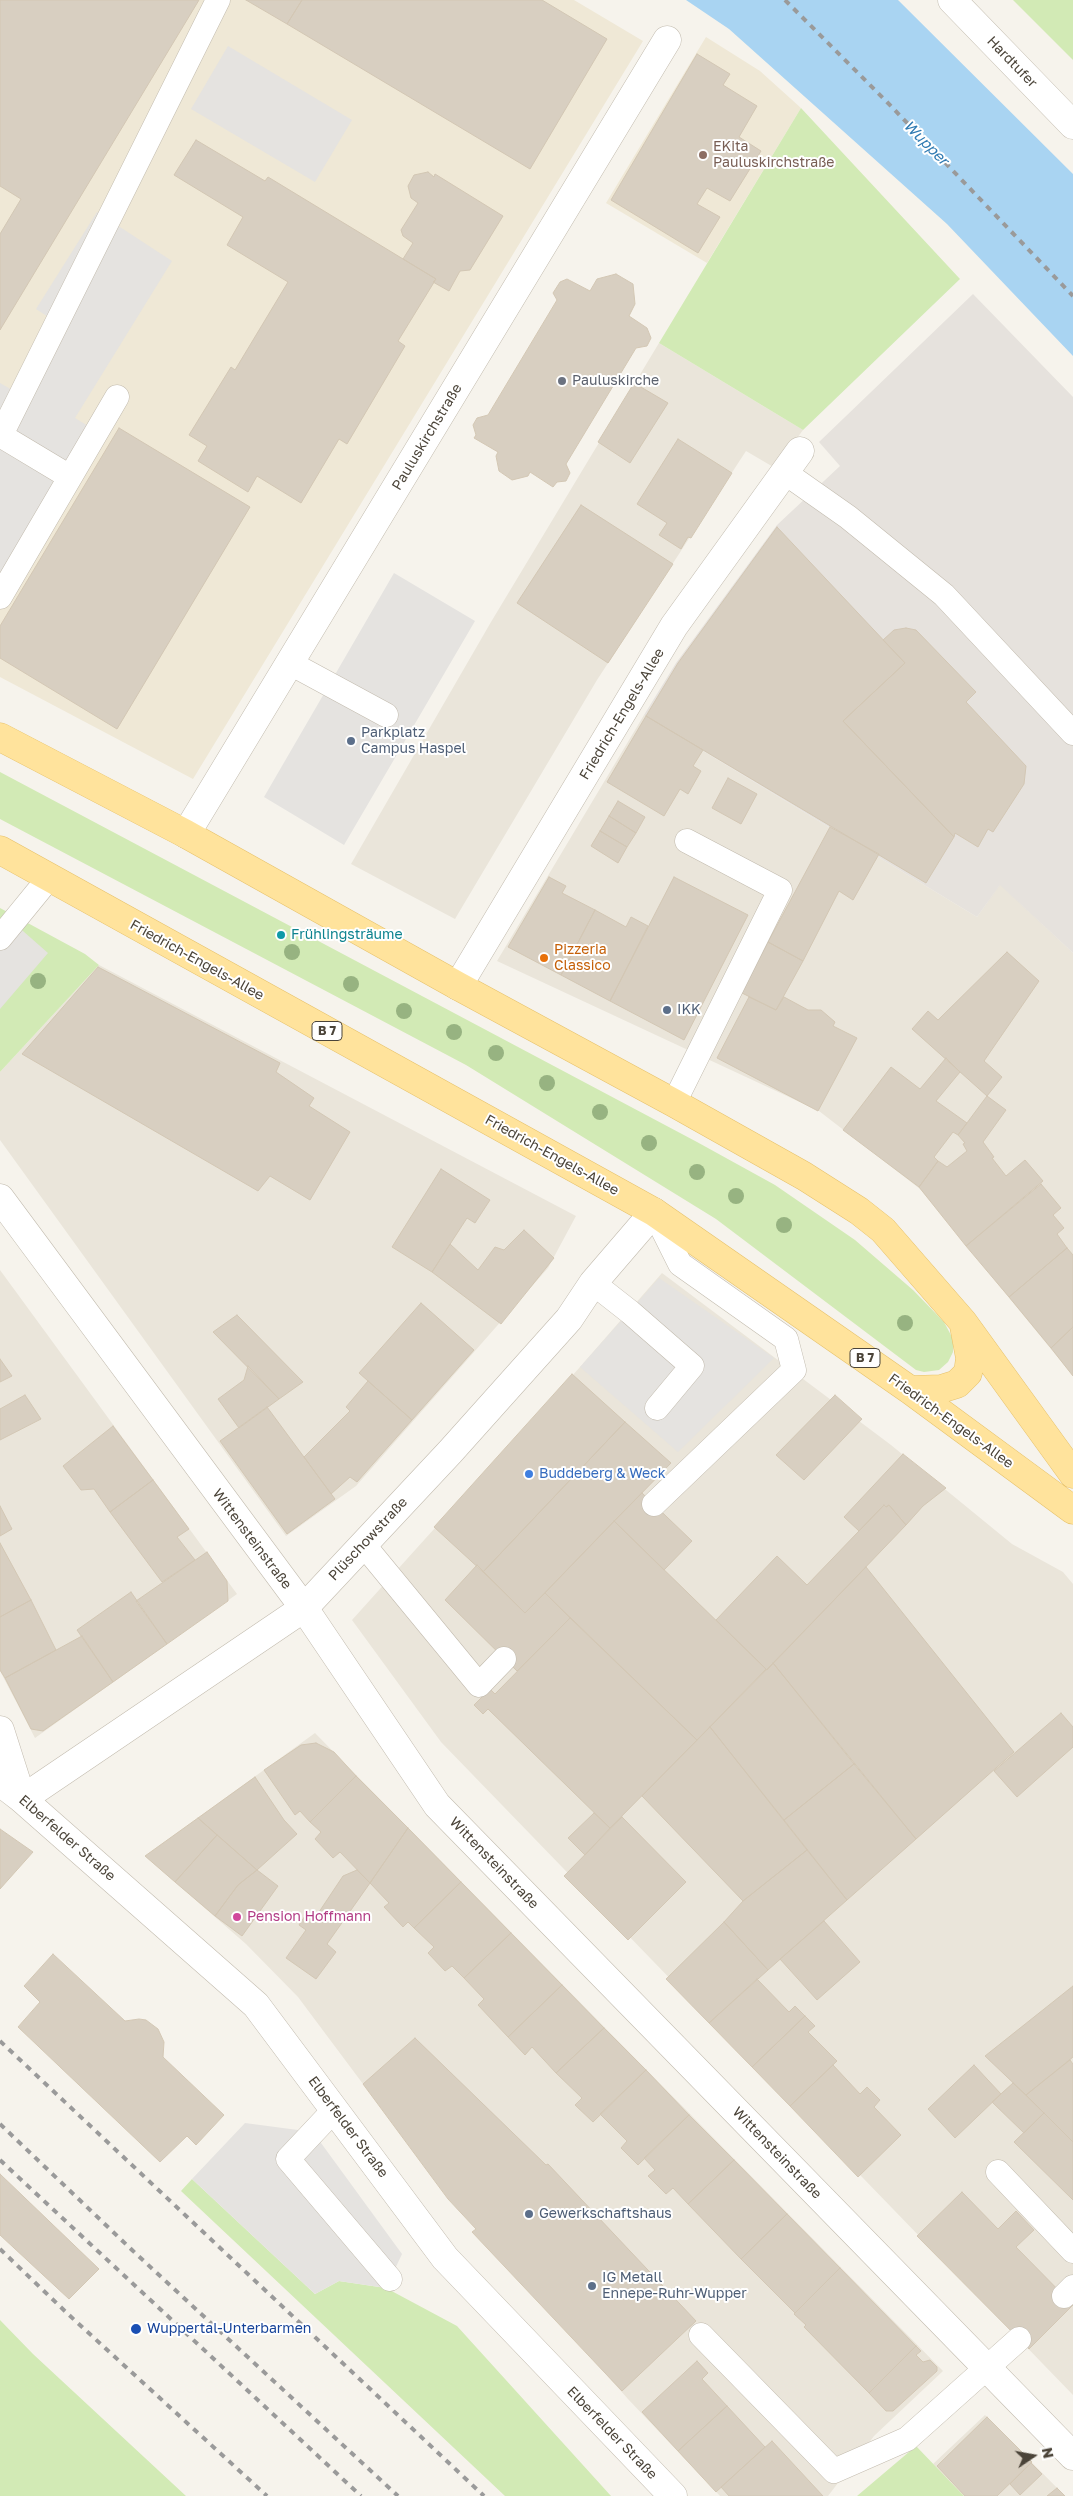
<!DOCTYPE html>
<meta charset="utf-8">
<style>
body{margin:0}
#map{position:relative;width:1073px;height:2496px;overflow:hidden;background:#f6f3ec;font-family:"Golos Text",sans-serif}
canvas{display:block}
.north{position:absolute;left:1008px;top:2431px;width:50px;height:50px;-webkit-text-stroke:4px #fff;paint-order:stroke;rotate:78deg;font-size:14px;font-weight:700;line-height:20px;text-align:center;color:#4b4439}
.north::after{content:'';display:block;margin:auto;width:18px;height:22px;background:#4b4439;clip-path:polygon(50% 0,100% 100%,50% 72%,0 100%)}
</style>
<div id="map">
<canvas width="1073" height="2496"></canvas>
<div class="north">N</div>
</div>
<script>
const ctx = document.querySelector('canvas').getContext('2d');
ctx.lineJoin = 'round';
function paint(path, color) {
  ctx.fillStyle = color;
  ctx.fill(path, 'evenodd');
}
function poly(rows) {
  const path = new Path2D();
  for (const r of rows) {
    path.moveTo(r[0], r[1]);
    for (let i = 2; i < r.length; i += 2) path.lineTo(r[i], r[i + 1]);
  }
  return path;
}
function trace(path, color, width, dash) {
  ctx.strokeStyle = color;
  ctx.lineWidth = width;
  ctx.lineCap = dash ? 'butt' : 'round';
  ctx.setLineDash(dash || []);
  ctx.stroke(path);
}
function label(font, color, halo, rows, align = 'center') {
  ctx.font = font + ' "Golos Text",sans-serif';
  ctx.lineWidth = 4;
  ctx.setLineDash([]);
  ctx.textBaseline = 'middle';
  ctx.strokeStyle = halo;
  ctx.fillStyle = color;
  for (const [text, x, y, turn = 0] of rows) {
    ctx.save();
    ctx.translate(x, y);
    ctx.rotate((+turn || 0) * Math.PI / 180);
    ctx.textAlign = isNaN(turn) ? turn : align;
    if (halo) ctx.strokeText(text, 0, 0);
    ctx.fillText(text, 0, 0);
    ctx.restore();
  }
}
paint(poly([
 [659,343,803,430,775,468,746,451,597,680,455,919,351,864,491,622],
 [644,715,977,917,1000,884,1073,953,1073,1376,920,1189,819,1111,497,961],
 [99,965,576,1216,548,1268,356,1486,286,1536,0,1140,0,1072],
 [0,1270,237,1594,35,1738,0,1671],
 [662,1273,891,1445,1012,1544,1063,1572,1073,1584,1073,2395,441,1742,352,1620,580,1367],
 [315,1733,943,2371,874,2436,828,2496,720,2496,628,2399,476,2229,363,2084,298,1997,246,1944,145,1856],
 [985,2415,1065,2496,964,2496,933,2464]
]), '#eae5da');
paint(poly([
 [973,294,1073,397,1073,953,1000,885,977,917,644,715,676,663,777,525,840,466,819,442]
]), '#e6e2dd');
paint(poly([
 [0,0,574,0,643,41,193,779,0,677],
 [706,37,760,71,801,108,707,263,606,203]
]), '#efe8d6');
paint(poly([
 [1013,0,1073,0,1073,60],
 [801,108,960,279,803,430,659,343],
 [0,772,697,1142,775,1185,855,1240,913,1290,944,1322,953,1339,953,1352,948,1362,939,1370,924,1372,916,1370,716,1219,466,1065,0,819],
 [0,908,85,954,99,965,0,1072],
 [192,2179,315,2294,339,2281,386,2288,457,2326,611,2496,505,2496,181,2191],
 [0,2320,33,2354,186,2496,0,2496],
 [916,2446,964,2496,857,2496]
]), '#d2eab5');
paint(poly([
 [228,46,352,120,315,182,191,109],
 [97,212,172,261,75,418,103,435,0,604,0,383,14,391,59,324,36,309],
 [394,573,475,621,344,845,264,797],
 [15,924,48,953,0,1009,0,936],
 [659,1278,774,1358,678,1452,580,1367],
 [245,2123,313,2132,402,2254,386,2288,339,2281,315,2294,192,2179]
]), '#e5e3e0');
paint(poly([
 [686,0,898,0,1073,174,1073,356,947,224,729,29]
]), '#a9d4f2');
const building = poly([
 [0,0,199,0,0,330,0,234,21,199,0,186,0,0],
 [246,0,302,0,287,24,246,0],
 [302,0,542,0,607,39,530,169,287,24,302,0],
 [697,54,730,74,723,85,757,106,739,137,761,151,730,201,707,188,697,204,720,217,698,253,611,200,697,54],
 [196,140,265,181,268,177,436,279,398,341,405,346,347,444,339,439,301,503,257,476,248,492,198,461,207,446,189,435,231,367,235,370,288,282,227,245,243,217,174,175,196,140],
 [428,172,434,177,435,174,503,216,470,270,460,271,449,291,433,282,436,279,403,259,413,243,403,236,401,230,418,203,411,198,408,186,414,175,428,172],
 [616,274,633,284,635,304,629,316,647,328,651,338,647,346,636,348,566,464,570,473,566,481,557,482,553,487,530,472,528,476,512,480,499,471,496,456,498,452,474,438,476,435,473,425,477,418,488,415,557,300,553,293,560,282,567,279,590,291,597,279,616,274],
 [634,383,668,403,630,463,598,442,634,383],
 [119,428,250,507,117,729,0,658,0,626,119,428],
 [678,439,732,473,691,538,688,537,681,549,659,535,667,523,637,504,678,439],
 [581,505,673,564,608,663,517,603,581,505],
 [777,527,905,663,843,721,954,837,926,883,646,716,678,663,777,527],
 [906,628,916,630,976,692,966,702,1026,766,1024,784,993,832,988,829,978,847,955,833,954,837,843,721,905,663,883,640,894,630,906,628],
 [646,716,703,750,693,766,701,771,688,794,680,789,664,816,607,782,646,716],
 [728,778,757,794,741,824,712,808,728,778],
 [618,801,645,817,636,833,609,816,618,801],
 [609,816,636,833,627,847,600,831,609,816],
 [830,827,879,854,853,900,839,891,803,961,768,942,830,827],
 [600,831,627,847,618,863,591,846,600,831],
 [549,877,566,886,562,893,595,910,561,975,508,947,549,877],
 [674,877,748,915,684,1040,610,1001,674,877],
 [595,910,626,927,631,917,648,926,610,1001,561,975,595,910],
 [768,942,803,961,776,1010,742,993,768,942],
 [1007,952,1039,981,984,1061,1002,1077,987,1096,912,1029,928,1011,938,1020,1007,952],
 [98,967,280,1063,276,1072,314,1098,309,1106,350,1132,310,1200,270,1176,258,1191,22,1054,98,967],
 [749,997,776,1010,784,997,808,1010,821,1010,835,1022,833,1026,857,1038,818,1111,717,1058,749,997],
 [946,1058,960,1072,936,1101,967,1123,958,1135,953,1132,934,1157,938,1161,919,1187,843,1130,891,1067,920,1089,946,1058],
 [987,1096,1006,1110,983,1142,994,1157,992,1158,1006,1176,1025,1160,1043,1181,966,1246,919,1187,938,1161,947,1167,967,1151,963,1144,965,1143,958,1135,987,1096],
 [441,1169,490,1200,475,1223,467,1218,432,1272,392,1247,441,1169],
 [1041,1184,1061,1208,1053,1215,1064,1228,1057,1234,1067,1248,1009,1297,966,1246,1041,1184],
 [524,1230,554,1258,501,1324,432,1272,450,1244,478,1270,495,1247,504,1250,524,1230],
 [1067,1248,1073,1255,1073,1327,1051,1348,1009,1297,1067,1248],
 [421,1303,474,1350,412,1420,359,1373,421,1303],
 [237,1315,303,1382,279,1399,213,1332,237,1315],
 [1073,1327,1073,1376,1051,1348,1073,1327],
 [0,1359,12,1376,0,1382,0,1359],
 [248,1366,279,1399,239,1428,218,1399,244,1380,248,1366],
 [572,1374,625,1422,483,1572,434,1527,572,1374],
 [368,1381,412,1420,357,1482,350,1477,331,1494,304,1457,350,1411,346,1407,368,1381],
 [25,1395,41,1419,0,1440,0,1409,25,1395],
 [835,1395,862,1419,804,1480,776,1455,835,1395],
 [267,1407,335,1499,287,1534,220,1441,267,1407],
 [625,1422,671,1463,525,1613,483,1572,625,1422],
 [113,1426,153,1480,110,1512,94,1489,81,1490,63,1466,113,1426],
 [903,1454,946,1488,923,1506,906,1525,889,1505,886,1507,884,1505,859,1531,844,1517,903,1454],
 [153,1480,189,1529,177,1537,195,1560,162,1582,110,1512,153,1480],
 [642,1493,692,1541,664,1570,614,1521,642,1493],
 [884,1505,886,1507,889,1505,906,1525,767,1670,716,1620,777,1556,807,1585,884,1505],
 [0,1506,12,1529,0,1536,0,1506],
 [614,1521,766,1669,697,1740,545,1593,614,1521],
 [0,1543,31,1600,0,1617,0,1543],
 [207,1552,227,1581,228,1601,167,1644,136,1601,207,1552],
 [477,1565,525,1613,545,1593,570,1618,517,1671,445,1600,477,1565],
 [866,1567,1014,1752,916,1839,773,1663,866,1567],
 [131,1592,167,1644,113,1682,77,1630,131,1592],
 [31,1600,56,1650,5,1678,0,1670,0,1617,31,1600],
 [570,1618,697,1740,610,1828,488,1709,483,1714,474,1705,490,1689,495,1694,570,1618],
 [82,1636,113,1682,43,1731,31,1729,5,1678,82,1636],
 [773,1663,854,1764,784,1820,710,1727,773,1663],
 [1061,1713,1073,1727,1073,1747,1017,1797,994,1771,1061,1713],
 [710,1727,807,1850,743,1901,642,1796,710,1727],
 [316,1743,334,1752,356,1776,310,1822,300,1811,295,1815,264,1770,301,1745,316,1743],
 [854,1764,916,1839,847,1900,784,1820,854,1764],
 [356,1776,408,1828,370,1883,340,1852,333,1858,315,1839,321,1832,310,1822,356,1776],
 [255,1777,284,1820,297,1834,257,1870,198,1818,255,1777],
 [594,1813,610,1828,585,1855,568,1838,594,1813],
 [622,1817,686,1882,628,1940,564,1876,622,1817],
 [198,1818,217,1835,175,1882,145,1856,198,1818],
 [408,1828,461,1882,414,1928,408,1922,403,1927,384,1907,389,1903,370,1883,408,1828],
 [0,1829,33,1852,0,1889,0,1829],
 [217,1835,257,1870,238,1885,215,1916,175,1882,217,1835],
 [807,1850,847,1900,768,1970,724,1922,743,1901,807,1850],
 [257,1870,278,1886,242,1936,215,1916,238,1885,257,1870],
 [357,1870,370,1883,327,1944,336,1952,316,1979,286,1958,306,1930,299,1925,307,1913,315,1918,343,1876,357,1870],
 [461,1882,511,1933,464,1978,452,1966,445,1971,428,1953,434,1947,414,1928,461,1882],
 [824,1921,860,1962,817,2000,780,1959,824,1921],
 [724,1922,768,1970,709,2023,666,1979,724,1922],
 [511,1933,562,1985,508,2037,478,2005,484,1999,464,1978,511,1933],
 [53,1954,125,2021,139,2019,146,2020,158,2029,164,2042,163,2057,224,2115,196,2145,187,2136,160,2162,18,2027,40,2002,24,1986,53,1954],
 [757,1979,789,2012,795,2006,805,2016,752,2067,709,2023,757,1979],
 [562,1985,604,2028,556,2073,532,2047,525,2055,508,2037,562,1985],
 [1073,1986,1073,2057,1026,2095,985,2056,1073,1986],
 [805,2016,815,2026,808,2032,837,2061,790,2106,752,2067,805,2016],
 [604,2028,646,2070,593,2122,575,2105,582,2098,556,2073,604,2028],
 [415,2038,546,2165,548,2164,696,2321,622,2391,472,2232,476,2229,448,2199,363,2084,415,2038],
 [1070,2060,1073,2064,1073,2142,1026,2095,1070,2060],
 [833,2065,860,2094,867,2087,880,2100,874,2107,901,2135,858,2177,790,2106,833,2065],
 [974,2065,1001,2094,955,2138,928,2109,974,2065],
 [646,2070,689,2115,638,2165,621,2148,627,2141,600,2114,646,2070],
 [1013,2083,1044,2113,1024,2133,992,2102,1013,2083],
 [1044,2113,1073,2142,1073,2200,1014,2142,1044,2113],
 [689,2115,734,2160,688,2204,673,2188,666,2194,648,2176,655,2170,644,2158,689,2115],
 [734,2160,787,2214,741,2259,688,2204,734,2160],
 [0,2174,99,2269,69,2299,0,2235,0,2174],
 [962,2192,998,2229,1016,2211,1034,2230,1016,2247,1073,2305,1029,2349,917,2236,962,2192],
 [787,2214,840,2268,795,2313,741,2259,787,2214],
 [840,2268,916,2346,869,2393,804,2327,806,2325,794,2314,840,2268],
 [916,2346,921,2351,916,2355,923,2362,930,2360,937,2367,937,2371,893,2411,886,2411,869,2393,916,2346],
 [697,2361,708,2373,702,2379,727,2406,678,2451,642,2412,697,2361],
 [727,2406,765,2447,716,2492,678,2451,727,2406],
 [987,2417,1032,2462,997,2496,965,2496,937,2466,987,2417],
 [772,2441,823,2496,729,2496,721,2487,772,2441],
 [1031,2463,1042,2474,1020,2495,1010,2484,1031,2463],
 [1057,2488,1065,2496,1047,2496,1057,2488]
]);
paint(building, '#d8cfc1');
trace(building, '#d3c7b4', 1);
const service = poly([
 [0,435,70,477],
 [1,435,218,0],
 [784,472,848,517,944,595,1073,733],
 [0,597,117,397],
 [290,663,386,715],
 [0,938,49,878],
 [674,1103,780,890,687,841],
 [593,1283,630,1312,692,1366,657,1408],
 [654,1504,794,1370,786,1339,680,1264,654,1212],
 [363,1544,479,1685,504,1659],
 [335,2109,288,2159,390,2279],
 [998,2172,1073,2251],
 [1064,2296,1073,2287],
 [701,2335,834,2471,907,2439,1019,2339]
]);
const minor = poly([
 [186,834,667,40],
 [458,986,674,626,800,451],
 [0,1730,22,1799],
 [0,1782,22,1799,256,2005,445,2258,673,2496],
 [22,1799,304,1608,450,1452,569,1319,593,1283,654,1212]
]);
const tertiary = poly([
 [952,0,1073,125],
 [0,1198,304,1608,437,1805,1073,2456]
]);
const primary = poly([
 [0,737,186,834,458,986,674,1103,804,1176,859,1211,883,1230,963,1322,1073,1474],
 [0,850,654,1212,910,1390,1073,1510],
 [910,1390,941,1389,957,1384,968,1373,970,1358,964,1326]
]);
trace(service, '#c2bbae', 25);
trace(minor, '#c2bbae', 29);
trace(tertiary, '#c2bbae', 29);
trace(primary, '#e6c16a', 29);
trace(service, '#fff', 24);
trace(minor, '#fff', 28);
trace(tertiary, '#fff', 28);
trace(primary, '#ffe39c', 28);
trace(poly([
 [785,0,887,102,1073,296],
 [0,2041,484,2496],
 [0,2124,132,2250,398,2496],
 [0,2160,361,2496],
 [0,2249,69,2315,267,2496]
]), '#9a9a9a', 4, [6, 6]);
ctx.fillStyle = '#97b381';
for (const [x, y] of [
 [292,952],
 [38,981],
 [351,984],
 [404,1011],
 [454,1032],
 [496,1053],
 [547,1083],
 [600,1112],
 [649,1143],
 [697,1172],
 [736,1196],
 [784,1225],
 [905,1323]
]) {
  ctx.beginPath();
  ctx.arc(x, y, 8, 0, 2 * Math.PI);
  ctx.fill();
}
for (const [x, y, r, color] of [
 [703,155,5,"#8d6e63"],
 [562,381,5,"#6b7280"],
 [351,741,5,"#5c6f8a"],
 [281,935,5,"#0f9aa8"],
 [544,958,5,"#e8710a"],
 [667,1010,5,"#5c6f8a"],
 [529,1474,5,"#3f7fe0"],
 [237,1917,5,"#d1479c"],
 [529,2214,5,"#5c6f8a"],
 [592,2286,5,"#5c6f8a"],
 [136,2329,6,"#1a4fb4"]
]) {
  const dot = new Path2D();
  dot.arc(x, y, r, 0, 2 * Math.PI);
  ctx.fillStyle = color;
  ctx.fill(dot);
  trace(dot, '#fff', 2);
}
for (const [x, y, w] of [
 [327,1031,30],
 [865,1358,30]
]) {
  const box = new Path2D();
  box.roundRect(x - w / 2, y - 9.5, w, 19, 4);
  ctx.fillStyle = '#fff';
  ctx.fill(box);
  trace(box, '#4b4439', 1);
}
label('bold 12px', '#4b4439', null, [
 ["B 7",327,1031],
 ["B 7",865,1358]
]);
label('14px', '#4b4439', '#fff', [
 ["Hardtufer",1012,62,46],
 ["Pauluskirchstraße",427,437,-59],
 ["Friedrich-Engels-Allee",622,714,-59],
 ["Friedrich-Engels-Allee",197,960,29],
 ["Friedrich-Engels-Allee",552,1155,29],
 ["Friedrich-Engels-Allee",951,1421,36],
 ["Wittensteinstraße",252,1539,53],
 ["Plüschowstraße",368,1539,-47],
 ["Elberfelder Straße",67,1838,41],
 ["Wittensteinstraße",494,1863,46],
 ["Elberfelder Straße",348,2127,53],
 ["Wittensteinstraße",777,2153,46],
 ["Elberfelder Straße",612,2433,46]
]);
label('14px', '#785e54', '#fff', [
 ["EKita",713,147],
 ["Pauluskirchstraße",713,163]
], 'left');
label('14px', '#5b616d', '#fff', [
 ["Pauluskirche",572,381]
], 'left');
label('14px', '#4e5e75', '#fff', [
 ["Parkplatz",361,733],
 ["Campus Haspel",361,749],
 ["IKK",677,1010],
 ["Gewerkschaftshaus",539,2214],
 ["IG Metall",602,2278],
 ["Ennepe-Ruhr-Wupper",602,2294]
], 'left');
label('14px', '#0d838f', '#fff', [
 ["Frühlingsträume",291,935]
], 'left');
label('14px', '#c56008', '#fff', [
 ["Pizzeria",554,950],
 ["Classico",554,966]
], 'left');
label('14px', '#366cbe', '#fff', [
 ["Buddeberg & Weck",539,1474]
], 'left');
label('14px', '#b23c85', '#fff', [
 ["Pension Hoffmann",247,1917]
], 'left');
label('14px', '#164399', '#fff', [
 ["Wuppertal-Unterbarmen",147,2329]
], 'left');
label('italic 15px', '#2e7ab2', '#fff', [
 ["Wupper",926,143,45]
]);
</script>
